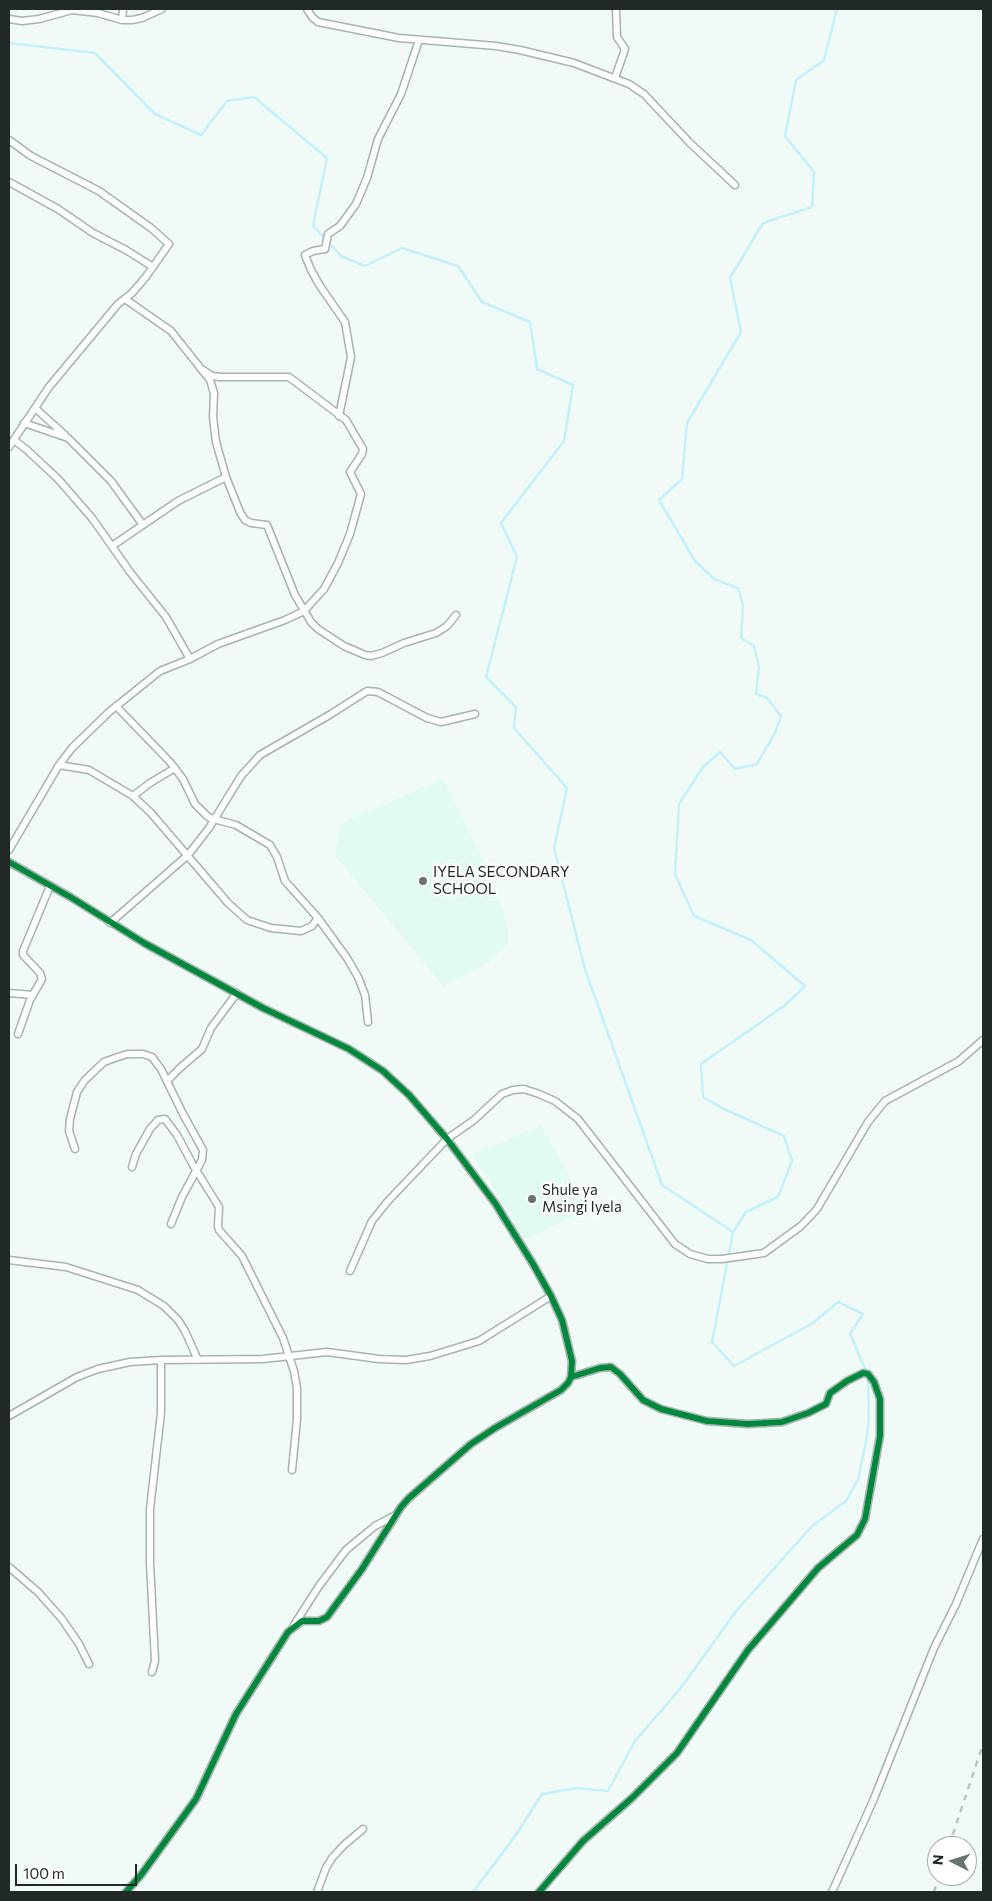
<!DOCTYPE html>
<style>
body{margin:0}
#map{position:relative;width:992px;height:1901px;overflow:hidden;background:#f0faf7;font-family:Commissioner,sans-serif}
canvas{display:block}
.frame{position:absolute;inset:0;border:10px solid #1f2a26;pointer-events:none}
.north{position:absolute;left:927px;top:1836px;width:50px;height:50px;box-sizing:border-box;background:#fff;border:1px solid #a5aaa8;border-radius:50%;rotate:275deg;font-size:14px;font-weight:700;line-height:20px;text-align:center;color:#1f2a26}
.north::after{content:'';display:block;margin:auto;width:18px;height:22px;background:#68736f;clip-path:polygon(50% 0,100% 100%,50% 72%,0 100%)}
.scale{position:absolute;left:15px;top:1864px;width:122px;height:22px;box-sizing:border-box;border:2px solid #1f2a26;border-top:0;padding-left:6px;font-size:15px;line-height:18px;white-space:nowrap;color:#1f2a26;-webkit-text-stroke:4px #fff;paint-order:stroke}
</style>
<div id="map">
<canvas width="992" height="1901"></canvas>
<div class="frame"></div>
<div class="north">N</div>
<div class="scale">100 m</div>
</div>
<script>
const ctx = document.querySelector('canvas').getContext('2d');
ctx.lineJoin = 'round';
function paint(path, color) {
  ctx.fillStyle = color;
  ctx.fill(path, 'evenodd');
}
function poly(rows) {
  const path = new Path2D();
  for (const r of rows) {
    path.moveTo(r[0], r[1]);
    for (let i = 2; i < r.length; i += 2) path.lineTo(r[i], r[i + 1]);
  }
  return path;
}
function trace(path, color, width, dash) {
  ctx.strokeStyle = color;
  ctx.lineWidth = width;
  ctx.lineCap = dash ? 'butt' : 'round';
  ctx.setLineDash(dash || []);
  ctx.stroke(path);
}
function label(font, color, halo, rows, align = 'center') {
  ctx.font = font + ' Commissioner,sans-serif';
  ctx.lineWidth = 5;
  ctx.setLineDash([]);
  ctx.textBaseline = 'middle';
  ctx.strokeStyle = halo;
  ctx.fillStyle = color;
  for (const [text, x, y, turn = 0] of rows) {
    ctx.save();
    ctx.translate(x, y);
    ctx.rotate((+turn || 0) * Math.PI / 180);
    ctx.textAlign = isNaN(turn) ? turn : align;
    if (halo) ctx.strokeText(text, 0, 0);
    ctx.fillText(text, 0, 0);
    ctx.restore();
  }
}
paint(poly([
 [443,779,484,863,506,920,509,943,488,963,443,986,334,854,342,823],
 [541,1126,588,1209,524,1240,473,1154]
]), '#e1fbf2');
trace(poly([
 [837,9,824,60,796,80,785,136,814,172,812,207,763,223,730,278,741,332,687,423,682,479,659,500,695,561,714,579,738,588,743,605,741,638,754,646,759,667,756,694,767,698,781,716,775,733,757,764,735,769,720,752,703,767,679,804,675,874,694,916,751,940,805,986,784,1006,701,1064,703,1097,724,1109,784,1136,792,1161,778,1197,746,1212,733,1232,712,1342,734,1366,813,1323,838,1302,863,1314,850,1334,867,1373],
 [9,43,95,53,155,114,201,135,227,101,254,97,327,158,313,226,341,256,365,266,402,248,458,266,482,302,530,322,537,369,573,385,564,441,501,523,517,557,486,677,516,707,514,728,567,788,554,848,585,969,662,1185,733,1232],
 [473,1892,516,1835,542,1794,577,1788,608,1791,635,1741,680,1689,737,1610,812,1526,846,1501,858,1480,866,1442,869,1420,868,1378]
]), '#c4f0fa', 2.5);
const minor = poly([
 [307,9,312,17,318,22,399,38,496,46,520,50,574,63,629,84,644,94,690,143,735,185],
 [9,19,22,21,39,19,72,10,98,13,122,20,132,20,142,18,162,9],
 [122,20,123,9],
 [615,78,625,49,617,37,616,9],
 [9,140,31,156,99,191,151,228,169,244,145,278,132,293,118,304,49,387,9,447],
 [9,182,58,209,93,233,126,250,153,267],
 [125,299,171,331,210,380,214,393,213,417,216,442,226,477,240,512,245,520,251,523,267,525,295,595,311,622,318,629,344,646,365,655,371,656,382,653,404,643,436,633,447,626,456,615],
 [35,408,65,435],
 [339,416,351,357,345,322,320,286,311,270,305,255,313,251,325,249,328,234,340,226,356,204,367,178,378,139,401,94,419,40],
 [24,423,68,438,111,481,143,525],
 [14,440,27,450,58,479,92,518,130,572,166,617,190,659],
 [112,546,178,501,226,477],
 [116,706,170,762,183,779,195,804,206,815,210,818,236,825,270,845,277,857,285,881,318,918,347,958,358,977,365,995,368,1022],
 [59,765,89,770,133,796,151,813,228,903,247,920,271,928,301,931,312,926,318,918],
 [133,796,150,783,175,768],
 [9,850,59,765,72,748,109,712,160,671,190,659,218,644,285,620,304,611,324,589,338,563,350,534,361,494,350,472,362,454,363,449,346,420,289,377,220,377,212,376,200,368],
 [9,862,72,898,144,943,263,1008,349,1049,383,1071,409,1095,447,1139,495,1203,533,1264,551,1296,562,1320,572,1361,571,1377,568,1383,561,1390,495,1428,471,1444,409,1498,401,1507,362,1569,327,1617,319,1621,302,1621,288,1632,236,1714,196,1799,141,1875,126,1892],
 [110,923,188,855,209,828,241,776,260,755,331,714,367,691,378,692,427,718,441,722,475,714],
 [9,993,33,995],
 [18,1034,30,1000,42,979,40,973,23,955,23,951,50,886],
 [167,1081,180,1068,202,1049,211,1028,237,993],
 [75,1149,69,1131,70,1119,77,1092,85,1080,104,1062,115,1058,127,1054,143,1054,152,1057,161,1069,183,1114,203,1150,202,1160,182,1197,171,1224],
 [132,1167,136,1154,150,1129,158,1120,165,1119,177,1135,193,1165,219,1207,218,1226,219,1230,242,1256,283,1338,294,1371,297,1388,297,1419,292,1470],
 [9,1260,66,1267,138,1290,164,1306,178,1320,185,1331,198,1360],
 [350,1271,372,1221,388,1201,447,1139,474,1120,502,1094,513,1090,524,1089,539,1094,555,1101,578,1119,675,1244,690,1254,708,1259,722,1259,764,1253,801,1226,817,1209,868,1122,885,1101,959,1061,983,1040],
 [9,1416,77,1377,98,1369,130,1362,161,1360,263,1359,327,1352,379,1359,406,1360,430,1356,479,1341,551,1296],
 [9,1567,38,1592,62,1619,79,1644,89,1664],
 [294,1625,319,1586,346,1550,375,1526,396,1515],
 [152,1672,155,1661,150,1563,150,1509,161,1413,161,1360],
 [317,1892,326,1868,332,1858,344,1845,363,1829],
 [539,1892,583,1841,632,1798,677,1753,748,1650,818,1568,857,1535,865,1519,880,1436,880,1399,874,1382,868,1374,863,1373,847,1381,830,1393,826,1404,808,1413,782,1422,748,1424,707,1421,661,1409,643,1400,620,1374,611,1367,600,1368,571,1377],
 [832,1892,873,1801,934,1648,956,1604,983,1539]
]);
trace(minor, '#a8b2af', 9);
trace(minor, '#fdfefe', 6);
trace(poly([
 [949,1846,983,1744],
 [934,1892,939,1876]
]), '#bfc1c1', 2.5, [6, 6]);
trace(poly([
 [9,862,72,898,144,943,263,1008,349,1049,383,1071,409,1095,447,1139,495,1203,533,1264,551,1296,562,1320,572,1361,571,1377,568,1383,561,1390,495,1428,471,1444,409,1498,401,1507,362,1569,327,1617,319,1621,302,1621,288,1632,236,1714,196,1799,141,1875,126,1892],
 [539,1892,583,1841,632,1798,677,1753,748,1650,818,1568,857,1535,865,1519,880,1436,880,1399,874,1382,868,1374,863,1373,847,1381,830,1393,826,1404,808,1413,782,1422,748,1424,707,1421,661,1409,643,1400,620,1374,611,1367,600,1368,571,1377]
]), '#00873e', 6);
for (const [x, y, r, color] of [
 [423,881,5,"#68736f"],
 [532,1199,5,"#68736f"]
]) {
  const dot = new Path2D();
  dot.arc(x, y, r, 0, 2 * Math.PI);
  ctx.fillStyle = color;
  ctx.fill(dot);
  trace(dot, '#fff', 2);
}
label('15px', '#1f2a26', '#fff', [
 ["IYELA SECONDARY",433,872],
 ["SCHOOL",433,889],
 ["Shule ya",542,1190],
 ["Msingi Iyela",542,1207]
], 'left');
</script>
